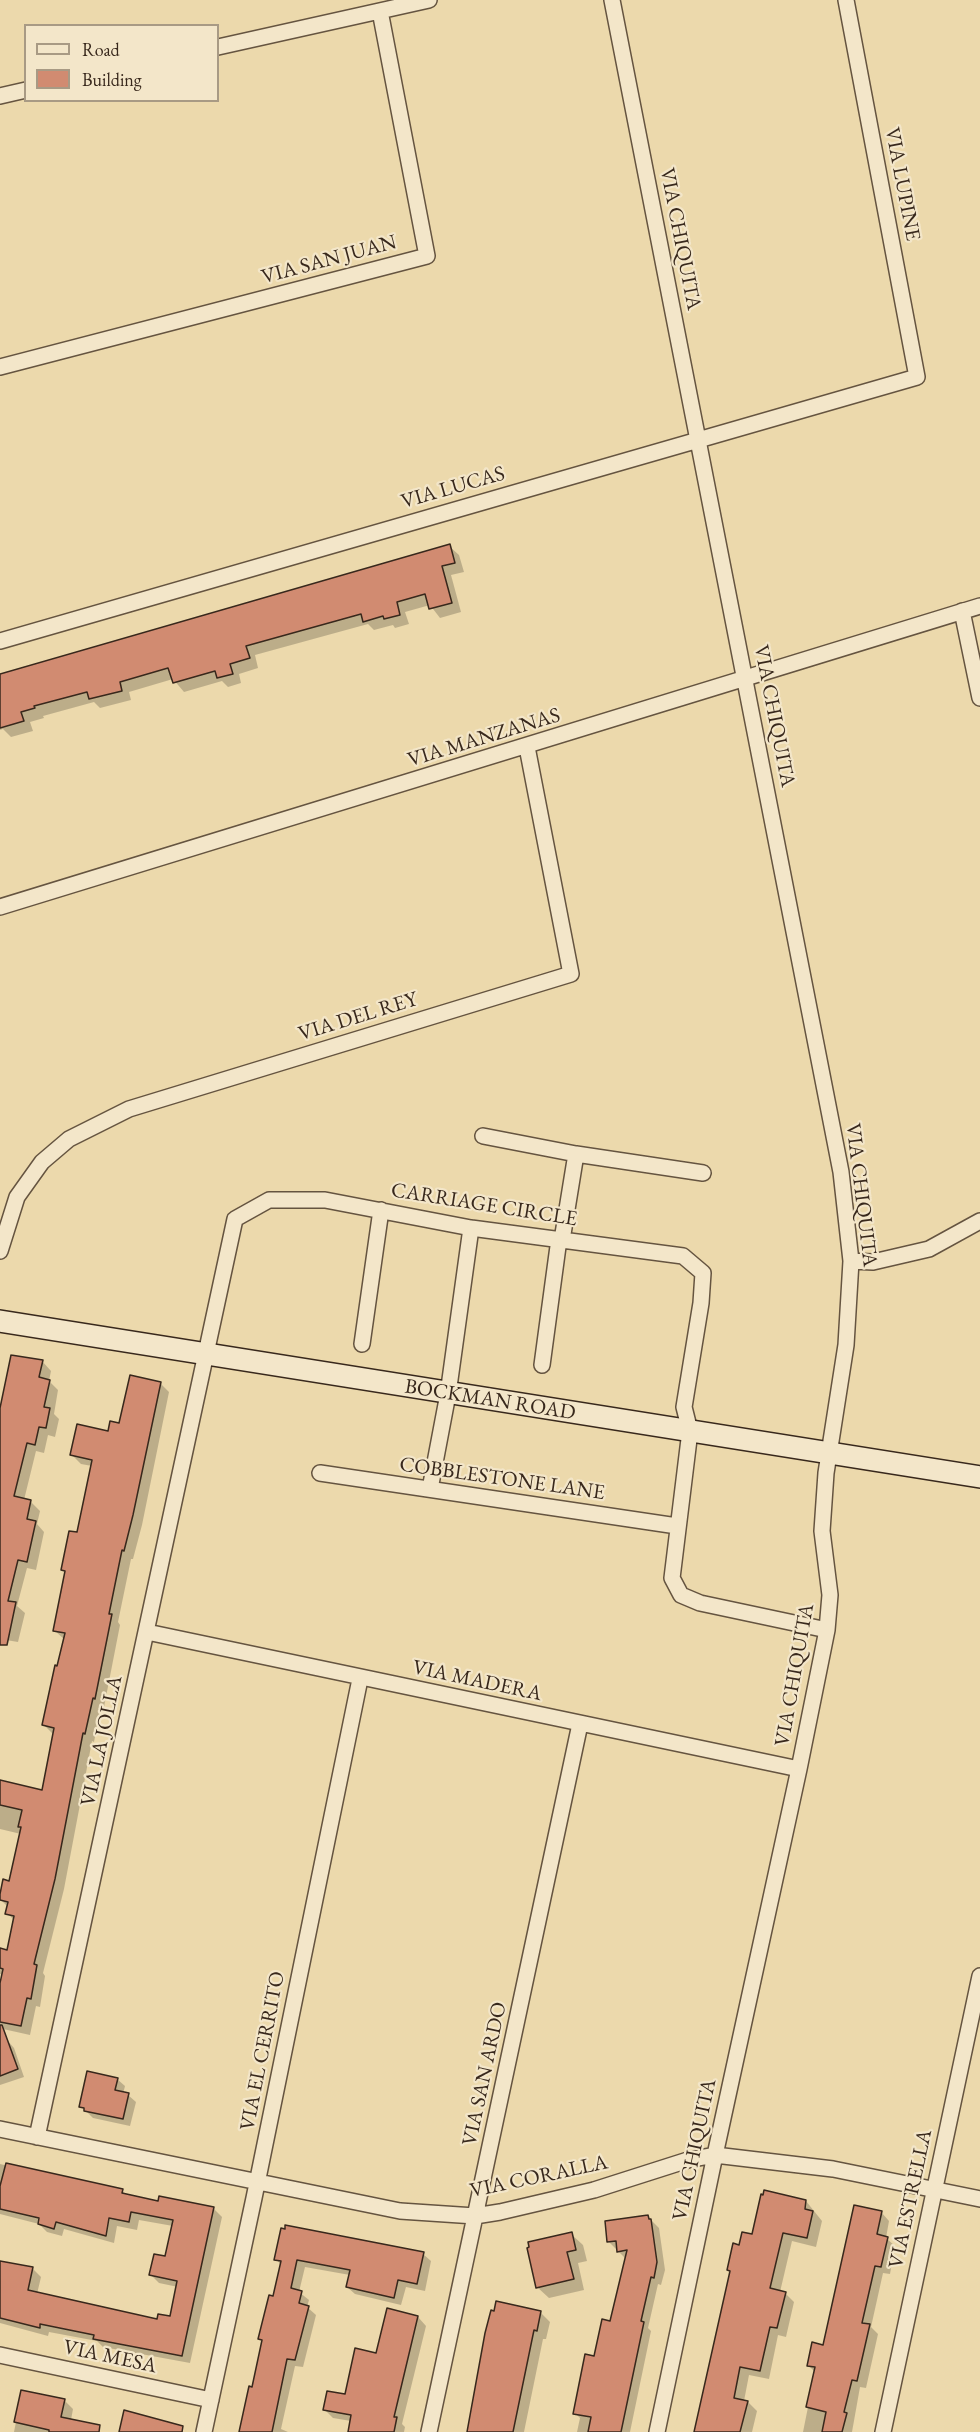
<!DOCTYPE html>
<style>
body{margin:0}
#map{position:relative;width:980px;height:2432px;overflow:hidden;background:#ecd9ac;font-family:"EB Garamond",serif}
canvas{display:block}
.legend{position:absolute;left:24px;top:24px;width:195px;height:78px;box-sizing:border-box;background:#f3e6c9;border:2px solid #a89a84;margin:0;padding:8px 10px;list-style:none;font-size:18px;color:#38281c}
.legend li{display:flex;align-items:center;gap:12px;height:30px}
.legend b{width:30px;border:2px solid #a89a84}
</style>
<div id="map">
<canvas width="980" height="2432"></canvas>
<ul class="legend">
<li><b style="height:8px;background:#f3e6c9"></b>Road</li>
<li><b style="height:16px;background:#d18b71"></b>Building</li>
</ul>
</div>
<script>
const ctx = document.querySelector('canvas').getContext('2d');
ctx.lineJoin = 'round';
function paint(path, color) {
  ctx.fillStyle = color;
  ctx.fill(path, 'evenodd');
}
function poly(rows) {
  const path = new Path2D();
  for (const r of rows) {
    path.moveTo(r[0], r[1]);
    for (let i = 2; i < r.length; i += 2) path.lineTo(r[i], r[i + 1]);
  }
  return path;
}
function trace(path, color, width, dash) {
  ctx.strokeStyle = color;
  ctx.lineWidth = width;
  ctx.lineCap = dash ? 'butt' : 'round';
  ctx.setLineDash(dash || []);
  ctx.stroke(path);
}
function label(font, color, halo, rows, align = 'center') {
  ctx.font = font + ' "EB Garamond",serif';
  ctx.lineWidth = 4.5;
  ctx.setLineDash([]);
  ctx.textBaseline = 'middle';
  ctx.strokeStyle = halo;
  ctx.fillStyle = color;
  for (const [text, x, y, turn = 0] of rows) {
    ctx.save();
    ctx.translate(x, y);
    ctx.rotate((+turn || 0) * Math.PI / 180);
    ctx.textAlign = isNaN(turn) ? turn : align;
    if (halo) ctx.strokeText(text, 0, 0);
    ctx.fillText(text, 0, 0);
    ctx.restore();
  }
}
paint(poly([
 [449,546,459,555,464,572,451,575,461,612,440,618,430,605,405,612,409,624,395,628,393,625,374,630,368,624,255,655,258,668,239,674,241,683,228,687,222,681,184,692,173,679,129,692,131,700,100,708,94,702,43,716,44,718,30,722,33,731,11,737,3,729,0,730,0,676],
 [42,1361,51,1371,49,1381,58,1390,54,1414,59,1419,55,1437,48,1435,44,1453,36,1451,24,1500,30,1501,40,1511,37,1524,44,1532,36,1570,27,1568,17,1606,25,1613,18,1642,0,1639,0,1416],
 [160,1383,169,1392,142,1525,133,1559,131,1559,118,1622,120,1625,104,1707,101,1706,94,1742,92,1741,64,1889,43,1973,45,1976,40,2007,36,2006,30,2035,3,2029,0,2026,0,1990,3,1975,0,1974,0,1950,8,1952,15,1921,7,1913,8,1907,0,1899,11,1882,21,1834,0,1829,0,1790,43,1792,53,1734,44,1725,65,1640,54,1630,66,1573,62,1569,79,1534,92,1466,81,1464,71,1454,120,1425],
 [7,2040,14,2048,24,2077,0,2085,0,2043],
 [117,2079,125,2086,123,2094,128,2095,136,2102,130,2126,93,2118,81,2106],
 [0,2164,122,2191,127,2195,159,2203,214,2209,222,2217,190,2363,103,2347,97,2341,49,2332,48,2336,0,2323,0,2261,33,2269,41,2277,37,2294,158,2321,171,2318,178,2287,159,2283,151,2275,166,2258,173,2226,139,2220,137,2230,117,2226,114,2243,64,2229,62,2236,47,2232,39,2224,0,2214],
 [806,2201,822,2221,816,2247,792,2241,780,2292,785,2293,794,2302,786,2337,778,2335,769,2379,749,2375,744,2401,748,2402,757,2411,752,2432,695,2432,731,2272,728,2269,740,2247],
 [881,2212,889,2221,886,2238,895,2246,890,2274,883,2273,871,2327,878,2334,866,2388,860,2387,852,2432,803,2432,815,2372,808,2365,824,2347],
 [648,2217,659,2228,665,2270,661,2285,658,2284,648,2328,651,2331,630,2432,577,2432,580,2418,575,2413,595,2358,611,2323,626,2259,609,2242],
 [571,2234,583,2245,587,2261,578,2263,584,2290,549,2298,537,2287],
 [423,2254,431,2261,425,2291,406,2287,401,2305,355,2294,347,2287,350,2275,305,2267,299,2292,309,2300,307,2307,316,2315,303,2367,295,2366,281,2429,288,2432,240,2432,263,2342,260,2339,274,2298,282,2266,276,2259],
 [541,2313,550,2322,546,2339,543,2339,524,2432,467,2432,487,2334],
 [418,2317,426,2326,402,2424,405,2427,404,2432,349,2432,351,2421,333,2418,324,2409,346,2396,378,2355],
 [22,2391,64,2400,73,2409,71,2420,81,2432,14,2432]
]), '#0003');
const building = poly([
 [450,544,455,563,442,566,452,603,429,609,425,594,397,602,400,615,384,619,383,616,363,622,361,614,246,646,250,658,230,664,233,674,217,678,215,671,173,683,168,668,120,682,122,691,89,699,87,692,34,706,35,708,21,712,24,721,0,728,0,674,450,544],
 [11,1355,43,1360,39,1377,50,1380,44,1407,50,1408,46,1428,39,1427,35,1445,27,1443,14,1496,31,1500,27,1519,36,1521,27,1562,18,1560,8,1601,16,1602,7,1645,0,1645,0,1408,11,1355],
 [130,1375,161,1382,133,1515,124,1551,122,1550,109,1614,112,1614,95,1699,93,1698,85,1734,83,1733,55,1879,34,1964,37,1965,31,1999,27,1998,21,2026,0,2022,0,1983,3,1969,0,1968,0,1948,7,1950,14,1916,5,1914,8,1902,0,1900,0,1894,3,1879,9,1881,21,1827,18,1827,22,1810,0,1805,0,1780,42,1790,54,1728,42,1725,55,1665,57,1666,65,1633,53,1631,65,1571,61,1570,69,1531,77,1532,92,1460,70,1455,77,1424,108,1431,110,1421,119,1423,130,1375],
 [0,2025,2,2025,18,2069,0,2076,0,2025],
 [87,2071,118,2078,115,2090,129,2093,123,2119,84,2111,84,2108,79,2107,87,2071],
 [6,2163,123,2189,122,2193,158,2201,159,2196,214,2207,182,2356,93,2339,94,2335,40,2324,40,2328,0,2318,0,2261,33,2267,28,2290,157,2319,158,2314,170,2316,177,2281,149,2275,154,2254,165,2256,173,2220,131,2212,129,2222,109,2218,106,2236,56,2222,54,2229,38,2224,39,2218,0,2209,0,2186,6,2163],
 [764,2190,806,2200,805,2209,813,2211,807,2238,783,2233,770,2288,786,2292,777,2328,770,2327,760,2371,740,2367,734,2398,748,2401,740,2432,694,2432,730,2271,727,2270,733,2243,739,2245,742,2232,752,2234,761,2194,763,2195,764,2190],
 [854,2205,882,2211,877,2234,888,2237,881,2267,875,2266,862,2323,870,2324,857,2381,852,2380,844,2412,847,2413,842,2432,822,2432,826,2412,806,2407,815,2367,807,2366,812,2342,823,2345,854,2205],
 [648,2215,649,2219,651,2219,657,2262,654,2278,651,2277,641,2321,644,2322,621,2432,588,2432,591,2417,573,2414,585,2354,594,2356,602,2319,610,2321,627,2250,617,2252,616,2241,607,2242,605,2221,648,2215],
 [285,2225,424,2252,417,2284,398,2280,394,2298,346,2287,350,2270,297,2260,291,2288,302,2291,299,2303,309,2306,295,2360,287,2359,272,2432,239,2432,249,2386,252,2387,262,2340,258,2339,269,2295,273,2296,281,2261,274,2260,281,2228,285,2229,285,2225],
 [572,2232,576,2250,567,2252,574,2279,536,2288,527,2248,529,2247,528,2242,572,2232],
 [496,2301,541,2311,537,2331,534,2330,513,2432,467,2432,485,2333,491,2310,494,2311,496,2301],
 [387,2308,418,2316,394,2417,397,2417,394,2432,348,2432,351,2415,323,2410,327,2391,345,2394,355,2348,376,2353,387,2308],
 [21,2390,65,2399,61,2417,100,2425,99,2432,49,2432,49,2430,14,2422,21,2390],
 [124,2410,183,2426,182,2432,119,2432,124,2410]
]);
paint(building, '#d18b71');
trace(building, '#38281c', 1.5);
const street = poly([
 [612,0,841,1172,851,1261,846,1345,826,1473,822,1531,830,1595,827,1630,799,1769,715,2155,657,2432],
 [218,47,429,0],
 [0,96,26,90],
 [0,367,427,256,380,11],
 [962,611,980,698],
 [0,641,917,377,846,0],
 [0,907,980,606],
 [483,1136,576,1154],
 [562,1240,576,1154,703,1173],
 [0,1251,17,1197,42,1162,69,1139,129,1109,571,974,527,747],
 [851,1261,873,1262,929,1249,980,1221],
 [362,1344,381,1210],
 [542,1365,559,1239],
 [320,1473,677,1526],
 [430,1489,448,1394,471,1228],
 [147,1632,799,1769],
 [0,2129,400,2211,475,2216,500,2212,594,2190,688,2160,715,2155,833,2169,980,2199],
 [37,2137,235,1219,269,1200,325,1200,471,1228,683,1256,703,1273,701,1303,684,1407,690,1431,672,1578,681,1595,700,1603,827,1630],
 [0,2355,211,2400],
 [204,2432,254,2198,360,1679],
 [429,2432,580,1724],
 [883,2432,980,1976]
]);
const secondary = poly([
 [0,1321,980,1477]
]);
trace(street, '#655440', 18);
trace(secondary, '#38281c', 24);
trace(street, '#f3e6c9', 15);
trace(secondary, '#f3e6c9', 21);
label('21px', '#38281c', '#f3e6c9', [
 ["VIA LUPINE",902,184,79],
 ["VIA CHIQUITA",680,239,79],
 ["VIA SAN JUAN",329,260,-15],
 ["VIA LUCAS",453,488,-16],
 ["VIA CHIQUITA",774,716,79],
 ["VIA MANZANAS",484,738,-17],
 ["VIA DEL REY",358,1017,-17],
 ["VIA CHIQUITA",861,1195,83],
 ["CARRIAGE CIRCLE",484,1205,9],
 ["BOCKMAN ROAD",490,1400,9],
 ["COBBLESTONE LANE",502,1479,8],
 ["VIA CHIQUITA",795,1675,-80],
 ["VIA MADERA",477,1681,12],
 ["VIA LA JOLLA",102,1741,-78],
 ["VIA EL CERRITO",263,2051,-79],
 ["VIA SAN ARDO",485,2074,-78],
 ["VIA CHIQUITA",695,2150,-78],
 ["VIA CORALLA",539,2177,-12],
 ["VIA ESTRELLA",911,2199,-78],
 ["VIA MESA",110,2357,12]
]);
</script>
